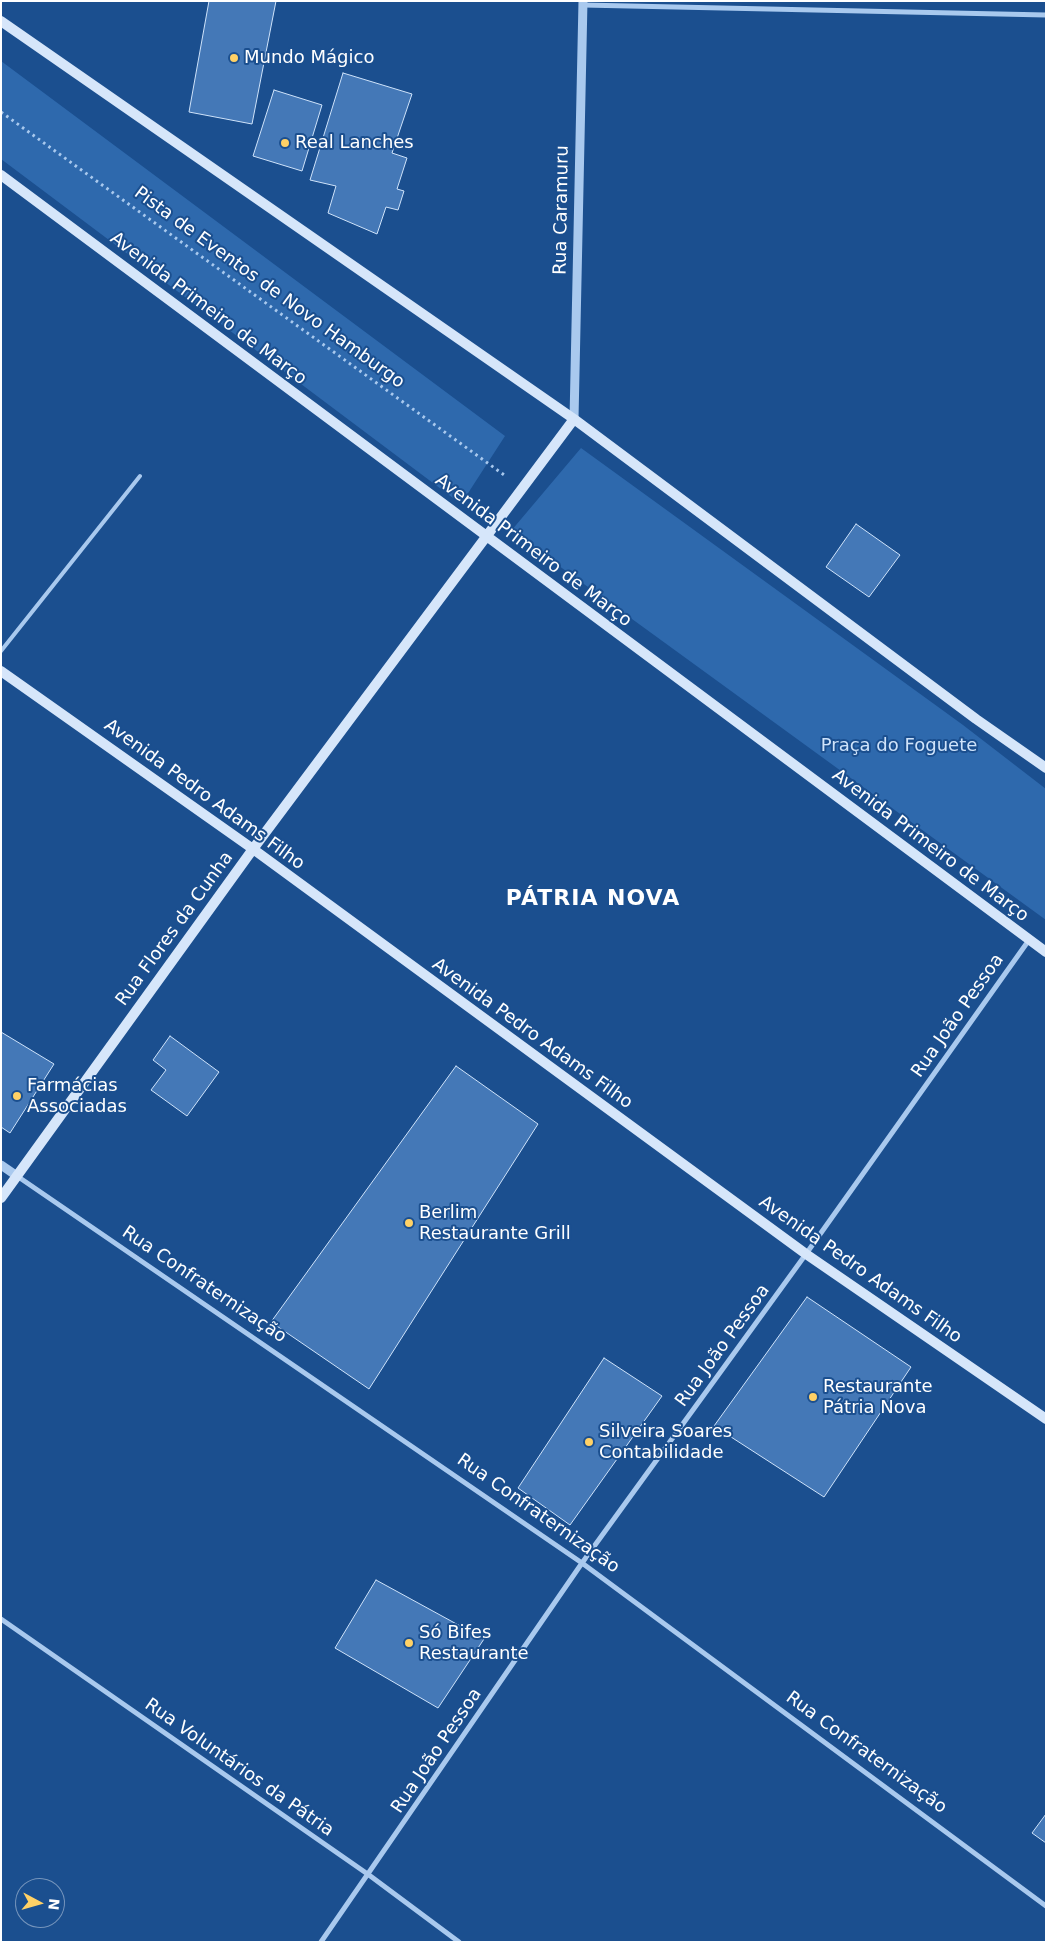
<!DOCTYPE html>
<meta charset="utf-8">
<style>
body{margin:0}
#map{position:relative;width:1047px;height:1943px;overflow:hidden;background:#1b4f8f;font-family:"DejaVu Sans",sans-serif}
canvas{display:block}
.frame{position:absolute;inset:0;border:2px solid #fff;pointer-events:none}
.north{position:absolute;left:15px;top:1878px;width:50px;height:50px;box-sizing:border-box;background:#1b4f8f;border:1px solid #7695bc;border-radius:50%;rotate:96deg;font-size:14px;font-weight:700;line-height:20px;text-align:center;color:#fff}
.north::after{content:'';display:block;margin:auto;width:18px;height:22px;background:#ffd166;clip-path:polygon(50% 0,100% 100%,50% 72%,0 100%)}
</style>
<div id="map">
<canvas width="1047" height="1943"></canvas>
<div class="frame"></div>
<div class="north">N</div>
</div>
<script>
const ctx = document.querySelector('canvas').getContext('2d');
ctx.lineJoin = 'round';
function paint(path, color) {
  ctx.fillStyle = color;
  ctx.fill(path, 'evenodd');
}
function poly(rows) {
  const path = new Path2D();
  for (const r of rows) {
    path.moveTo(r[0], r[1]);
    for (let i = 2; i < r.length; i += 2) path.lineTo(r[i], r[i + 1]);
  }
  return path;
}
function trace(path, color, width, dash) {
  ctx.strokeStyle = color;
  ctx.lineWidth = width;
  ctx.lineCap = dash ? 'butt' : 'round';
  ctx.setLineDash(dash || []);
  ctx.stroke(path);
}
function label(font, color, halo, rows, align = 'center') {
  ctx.font = font + ' "DejaVu Sans",sans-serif';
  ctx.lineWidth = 4;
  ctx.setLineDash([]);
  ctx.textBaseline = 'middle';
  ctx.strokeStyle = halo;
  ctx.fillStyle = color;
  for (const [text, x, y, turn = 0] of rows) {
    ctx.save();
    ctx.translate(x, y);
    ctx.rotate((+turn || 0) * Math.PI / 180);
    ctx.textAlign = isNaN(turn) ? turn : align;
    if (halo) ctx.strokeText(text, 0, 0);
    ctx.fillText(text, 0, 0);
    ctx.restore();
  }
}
paint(poly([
 [1,61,505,436,461,504,1,159],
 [581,448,963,725,1046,789,1046,920,511,531]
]), '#2e69ad');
const building = poly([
 [209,1,276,1,252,124,189,112,209,1],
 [343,73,412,94,392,153,407,158,397,189,404,191,398,210,386,207,377,234,328,213,336,186,310,180,343,73],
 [274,90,322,105,302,171,253,156,274,90],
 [856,524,900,555,869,597,826,567,856,524],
 [1,1032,54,1064,10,1133,1,1127,1,1032],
 [170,1036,219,1072,187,1116,151,1090,166,1070,153,1060,170,1036],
 [456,1066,538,1124,369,1389,271,1322,456,1066],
 [807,1297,911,1367,824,1497,714,1426,807,1297],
 [604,1358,662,1396,570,1525,518,1488,604,1358],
 [376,1580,484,1639,438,1708,335,1648,376,1580],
 [1046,1814,1046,1843,1032,1833,1046,1814]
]);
paint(building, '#4478b7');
trace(building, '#cfe3fa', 1);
trace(poly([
 [1,112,507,477]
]), '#a9c9ee', 3, [2.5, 4]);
trace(poly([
 [1,651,140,476]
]), '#a9c9ee', 4);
trace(poly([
 [583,5,1046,15],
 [17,1176,582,1563,1046,1906],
 [1,1619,369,1875,459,1942],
 [321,1942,582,1563,806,1254,1029,940]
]), '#a9c9ee', 5);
trace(poly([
 [574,419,583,1],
 [1,1165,17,1176]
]), '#a9c9ee', 9);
trace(poly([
 [1,21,574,419,976,719,1046,768],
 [1,175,1046,952],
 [1,671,253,849,806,1254,1046,1419],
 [1,1198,253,849,574,419]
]), '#d6e6fa', 10);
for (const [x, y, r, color] of [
 [234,58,5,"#ffd166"],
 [285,143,5,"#ffd166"],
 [17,1096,5,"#ffd166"],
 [409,1223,5,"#ffd166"],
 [813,1397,5,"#ffd166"],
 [589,1442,5,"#ffd166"],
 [409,1643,5,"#ffd166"]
]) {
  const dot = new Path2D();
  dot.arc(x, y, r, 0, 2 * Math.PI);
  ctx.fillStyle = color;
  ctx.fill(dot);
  trace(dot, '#1b4f8f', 2);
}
label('18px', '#fff', '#1b4f8f', [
 ["Mundo Mágico",244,58],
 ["Real Lanches",295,143],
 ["Farmácias",27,1086],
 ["Associadas",27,1107],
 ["Berlim",419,1213],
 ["Restaurante Grill",419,1234],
 ["Restaurante",823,1387],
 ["Pátria Nova",823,1408],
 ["Silveira Soares",599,1432],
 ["Contabilidade",599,1453],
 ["Só Bifes",419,1633],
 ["Restaurante",419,1654]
], 'left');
label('18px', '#fff', '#1b4f8f', [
 ["Rua Caramuru",562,210,-89],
 ["Pista de Eventos de Novo Hamburgo",269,288,36],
 ["Avenida Primeiro de Março",208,309,37],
 ["Avenida Primeiro de Março",533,551,37],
 ["Avenida Pedro Adams Filho",204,795,36],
 ["Avenida Primeiro de Março",930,846,37],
 ["Rua Flores da Cunha",175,929,-54],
 ["Rua João Pessoa",958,1016,-55],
 ["Avenida Pedro Adams Filho",532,1034,36],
 ["Avenida Pedro Adams Filho",860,1270,35],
 ["Rua Confraternização",204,1285,34],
 ["Rua João Pessoa",723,1346,-54],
 ["Rua Confraternização",538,1514,35],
 ["Rua João Pessoa",437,1751,-56],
 ["Rua Confraternização",866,1753,36],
 ["Rua Voluntários da Pátria",239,1768,35]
]);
label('18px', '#cfe3fa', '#1b4f8f', [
 ["Praça do Foguete",899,746]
]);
ctx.letterSpacing = '1px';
label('bold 22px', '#fff', '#1b4f8f', [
 ["PÁTRIA NOVA",593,899]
]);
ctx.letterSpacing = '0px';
</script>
